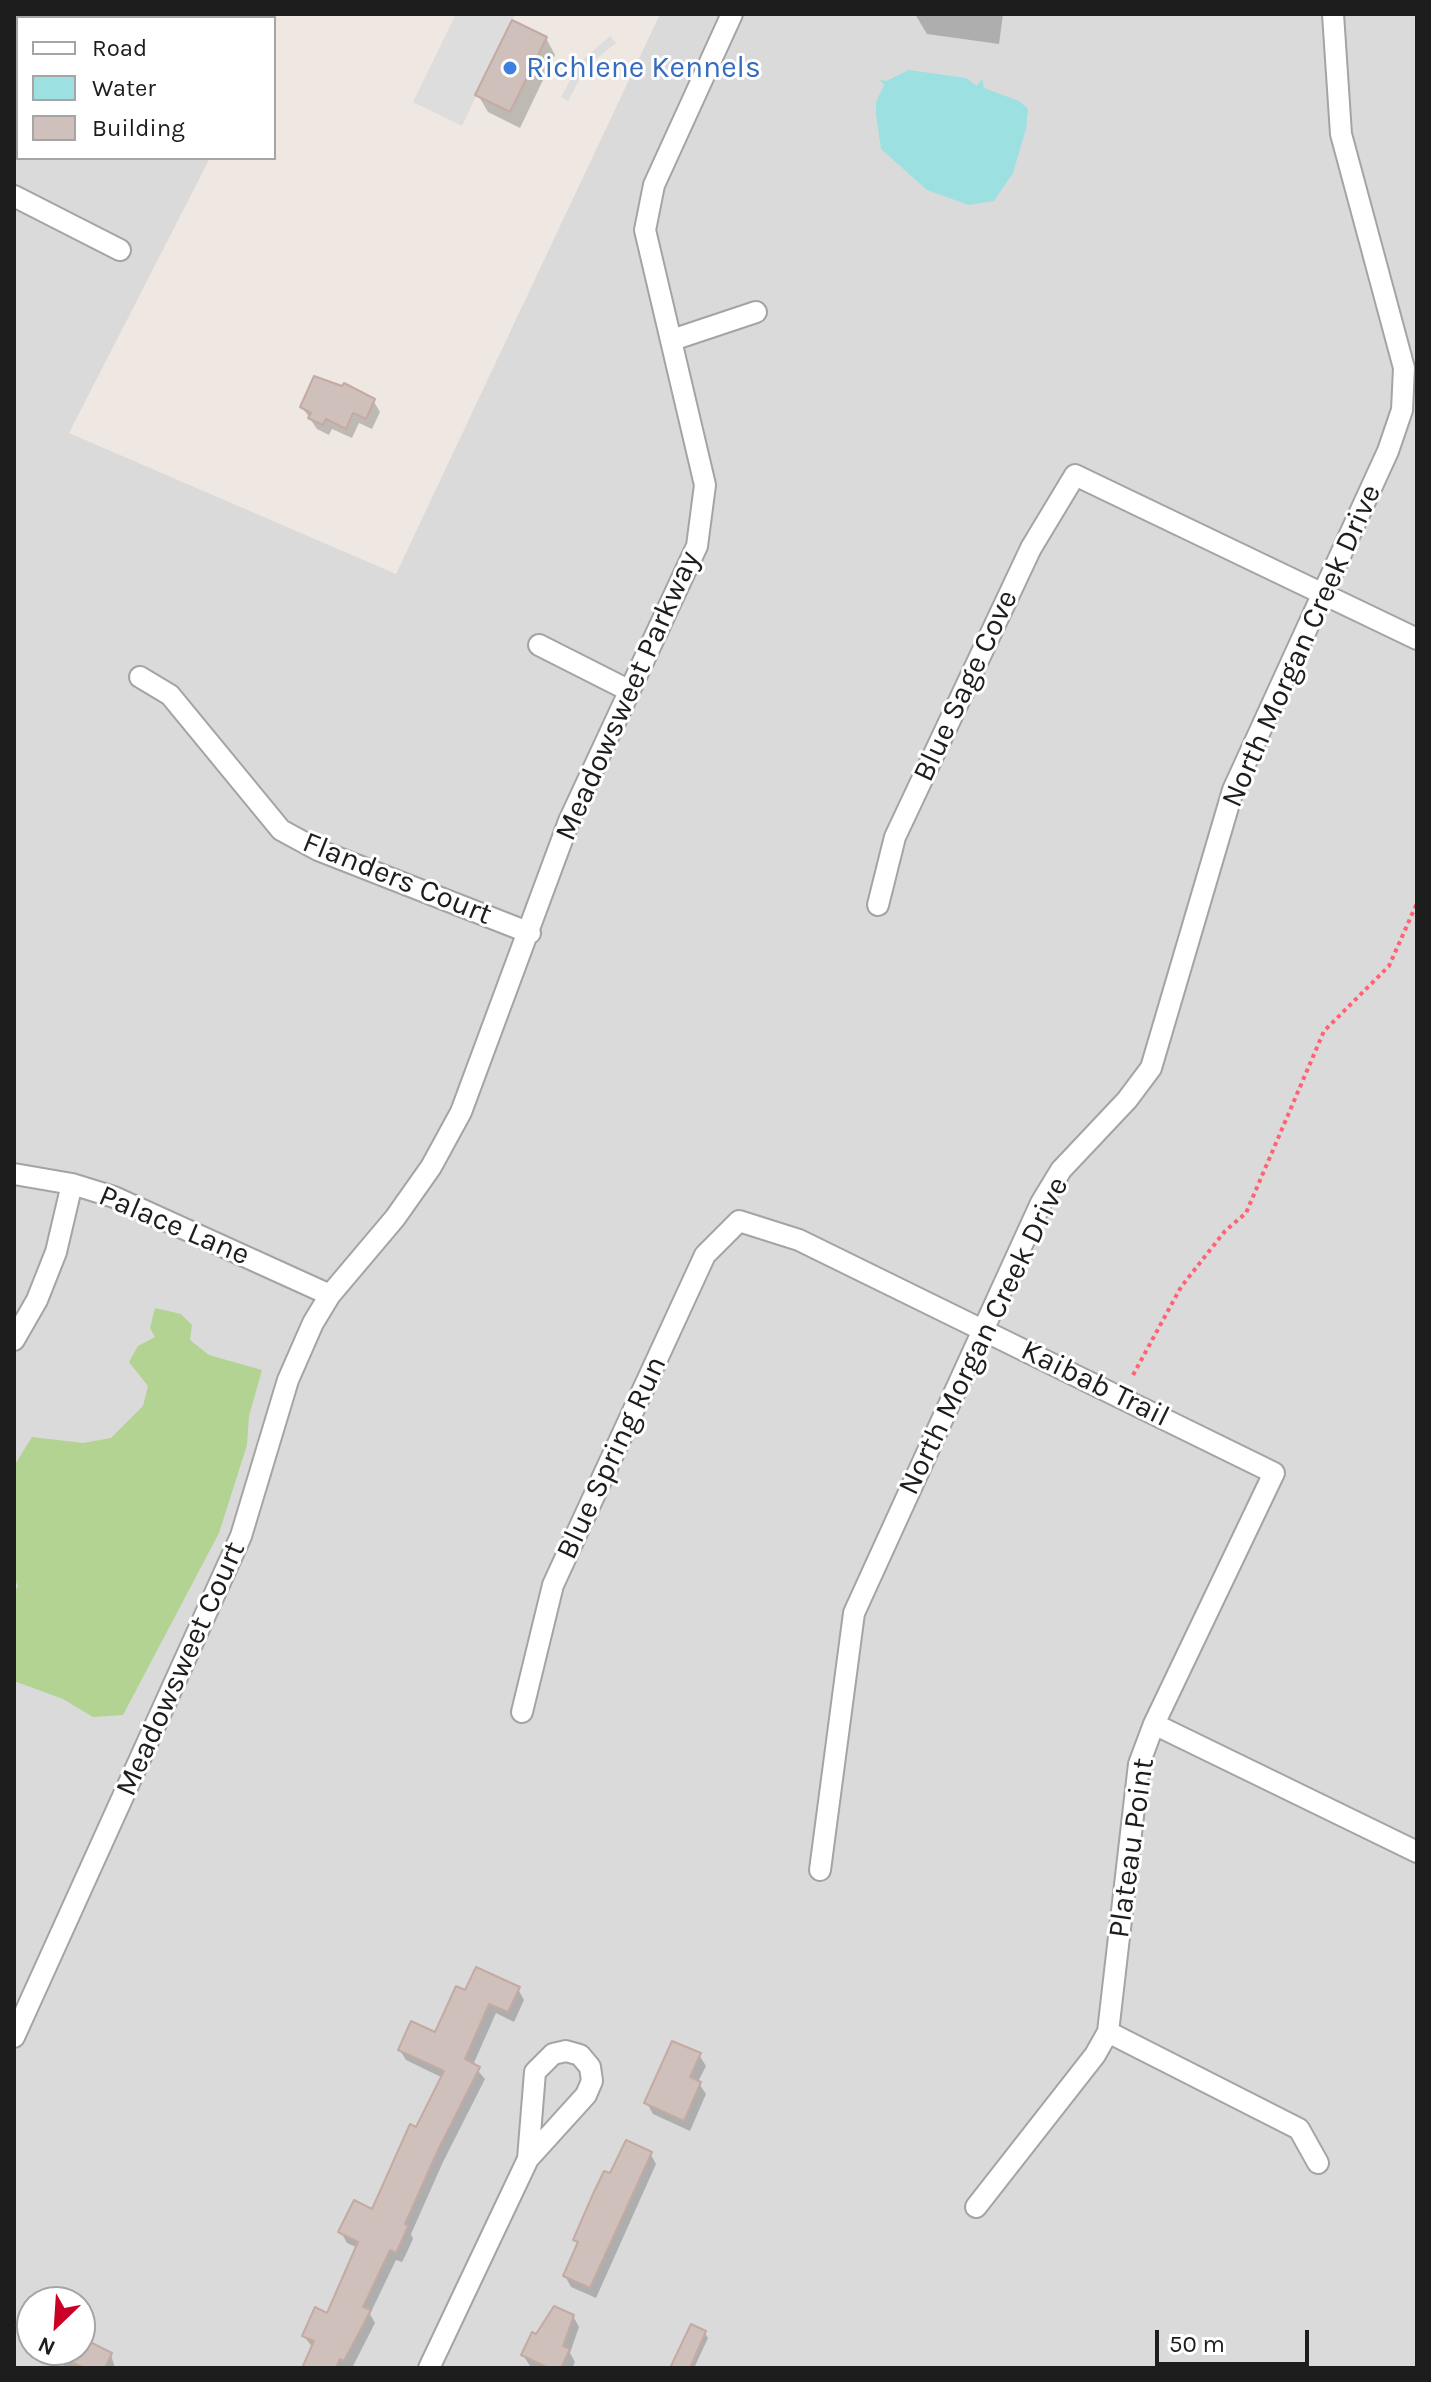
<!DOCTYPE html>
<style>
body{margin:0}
#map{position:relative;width:1431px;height:2382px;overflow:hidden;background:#efe8e2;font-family:Karla,sans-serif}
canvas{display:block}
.frame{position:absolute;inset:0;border:16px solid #1d1d1d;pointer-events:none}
.legend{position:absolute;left:16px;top:16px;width:260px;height:144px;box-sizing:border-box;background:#fff;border:2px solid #a5a5a5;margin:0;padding:10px 14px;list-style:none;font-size:24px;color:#1d1d1d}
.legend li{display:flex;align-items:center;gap:16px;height:40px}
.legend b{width:40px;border:2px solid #a5a5a5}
.north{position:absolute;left:16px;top:2286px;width:80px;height:80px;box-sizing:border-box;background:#fff;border:2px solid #a5a5a5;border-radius:50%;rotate:205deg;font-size:22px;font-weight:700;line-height:32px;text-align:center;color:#1d1d1d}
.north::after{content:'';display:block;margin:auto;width:28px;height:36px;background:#ca0027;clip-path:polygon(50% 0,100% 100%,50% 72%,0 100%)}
.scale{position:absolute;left:1155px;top:2330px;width:154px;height:36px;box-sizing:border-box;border:4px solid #1d1d1d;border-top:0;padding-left:10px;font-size:24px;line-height:28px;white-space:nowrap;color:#1d1d1d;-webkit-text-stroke:6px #fff;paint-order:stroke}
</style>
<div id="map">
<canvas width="1431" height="2382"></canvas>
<div class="frame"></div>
<ul class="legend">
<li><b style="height:10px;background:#fff"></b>Road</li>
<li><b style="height:22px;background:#9de0e2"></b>Water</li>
<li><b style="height:22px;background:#d0c0bb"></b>Building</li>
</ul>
<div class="north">N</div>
<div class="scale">50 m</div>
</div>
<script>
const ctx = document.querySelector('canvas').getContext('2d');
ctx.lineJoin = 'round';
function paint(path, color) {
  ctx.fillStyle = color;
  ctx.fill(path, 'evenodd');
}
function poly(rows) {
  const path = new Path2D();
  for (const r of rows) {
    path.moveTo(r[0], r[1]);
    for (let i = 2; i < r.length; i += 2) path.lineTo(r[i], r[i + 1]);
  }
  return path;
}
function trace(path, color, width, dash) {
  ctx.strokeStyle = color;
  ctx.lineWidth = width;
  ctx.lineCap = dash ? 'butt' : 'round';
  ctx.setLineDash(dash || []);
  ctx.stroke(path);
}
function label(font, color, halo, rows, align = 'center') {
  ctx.font = font + ' Karla,sans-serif';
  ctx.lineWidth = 6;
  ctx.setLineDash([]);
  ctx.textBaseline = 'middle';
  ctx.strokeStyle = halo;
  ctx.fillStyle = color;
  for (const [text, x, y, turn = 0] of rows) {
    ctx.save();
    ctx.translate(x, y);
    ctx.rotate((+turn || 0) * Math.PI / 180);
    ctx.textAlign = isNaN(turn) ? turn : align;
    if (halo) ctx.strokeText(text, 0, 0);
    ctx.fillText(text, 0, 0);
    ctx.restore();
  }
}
paint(poly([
 [14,14,265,14,265,18,18,18,18,158,210,158,69,433,396,574,660,14,1417,14,1417,2368,14,2368],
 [32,2302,80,2302,80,2350,32,2350]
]), '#dbdada');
paint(poly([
 [155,1308,181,1314,192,1325,190,1340,209,1355,262,1370,249,1416,247,1445,219,1533,123,1715,93,1717,63,1699,14,1681,14,1593,18,1586,14,1578,14,1466,32,1437,83,1443,111,1438,143,1406,148,1386,129,1362,138,1346,155,1337,150,1328]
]), '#b2d392');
paint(poly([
 [456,14,515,14,462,126,413,102],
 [610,36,616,43,587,66,568,101,561,97,580,62]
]), '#ddd');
paint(poly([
 [909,70,966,78,977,86,982,79,984,88,1019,101,1028,109,1026,129,1013,173,994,201,969,205,927,190,881,149,876,115,876,102,884,85,880,80,886,81]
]), '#9de0e2');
paint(poly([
 [915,14,1003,14,999,44,927,34],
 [546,38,555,55,520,128,488,112,478,95],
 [373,400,380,412,372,429,359,423,352,438,332,429,329,435,317,429,302,407],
 [518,1989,524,2000,514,2022,496,2013,473,2065,485,2079,443,2162,411,2234,413,2239,407,2252,402,2262,396,2260,370,2314,375,2323,352,2368,304,2368,313,2348,304,2336,328,2315,358,2248,347,2243,341,2232,373,2212,443,2078,406,2060,400,2050,436,2034,466,1992],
 [699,2055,706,2066,698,2082,706,2094,690,2131,653,2114,647,2103],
 [650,2153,656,2164,596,2298,571,2287,565,2276,578,2245,575,2240],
 [573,2316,579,2327,570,2353,575,2362,572,2368,530,2366,523,2355,537,2337],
 [705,2333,708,2338,694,2368,673,2368],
 [80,2340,111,2355,115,2368,64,2368,63,2350,80,2350]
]), '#0003');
const building = poly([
 [512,20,547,37,510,112,475,95,512,20],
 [314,376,342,386,344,383,375,399,366,419,353,413,346,429,326,419,323,425,308,418,311,413,300,407,314,376],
 [476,1967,520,1987,508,2012,489,2004,465,2059,480,2067,438,2150,405,2224,408,2226,402,2240,396,2253,390,2250,363,2307,371,2310,344,2361,340,2359,336,2368,302,2368,314,2341,302,2336,315,2307,327,2313,358,2242,338,2232,354,2200,372,2209,410,2124,416,2127,444,2071,398,2050,411,2021,435,2032,456,1986,465,1990,476,1967],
 [672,2041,701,2053,690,2077,701,2082,684,2121,644,2103,672,2041],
 [626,2140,652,2152,590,2288,563,2276,578,2242,573,2240,593,2194,604,2171,610,2173,626,2140],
 [554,2306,574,2315,563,2346,570,2349,561,2368,549,2368,521,2355,532,2332,536,2334,554,2306],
 [691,2324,706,2331,690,2368,670,2368,691,2324],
 [80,2337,112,2353,105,2368,84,2368,48,2350,80,2350,80,2337]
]);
paint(building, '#d0c0bb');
trace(building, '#c3aba3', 2);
const street = poly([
 [14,196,120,250],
 [672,340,756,312],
 [539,645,628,690],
 [140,677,170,695,281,830,318,850,530,933],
 [878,905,895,837,1031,548,1075,475,1417,639],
 [14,1174,72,1184,114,1197,330,1295],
 [14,1340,37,1300,56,1252,72,1184],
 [522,1712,553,1585,705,1255,739,1221,799,1240,1274,1473,1154,1724,1139,1764,1108,2032,1095,2055,976,2207],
 [1154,1724,1417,1852],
 [820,1870,854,1613,1041,1203,1061,1170,1127,1100,1151,1068,1233,790,1388,451,1402,410,1404,368,1341,134,1333,14],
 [1108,2032,1299,2129,1318,2163],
 [14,2037,241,1536,288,1380,313,1323,330,1295,395,1218,431,1167,461,1112,569,821,697,546,705,485,645,230,654,185,732,14],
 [429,2368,528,2159,586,2095,592,2081,590,2067,580,2055,566,2051,553,2054,535,2072,528,2159]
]);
trace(street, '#a4a4a4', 24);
trace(poly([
 [1133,1375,1181,1287,1225,1231,1246,1213,1324,1031,1389,966,1417,903]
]), '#ff6372', 4, [4, 4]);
trace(street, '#fff', 20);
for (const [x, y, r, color] of [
 [510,68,8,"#3f7fe0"]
]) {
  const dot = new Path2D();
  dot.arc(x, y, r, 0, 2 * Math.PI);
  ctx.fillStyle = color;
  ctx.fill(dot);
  trace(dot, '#fff', 3);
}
label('30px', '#366cbe', '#fff', [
 ["Richlene Kennels",526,68]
], 'left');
label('30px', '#1d1d1d', '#fff', [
 ["North Morgan Creek Drive",1302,646,-66],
 ["Blue Sage Cove",966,686,-65],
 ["Meadowsweet Parkway",628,696,-66],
 ["Flanders Court",397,879,22],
 ["Palace Lane",174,1226,23],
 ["North Morgan Creek Drive",984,1336,-64],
 ["Kaibab Trail",1095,1384,26],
 ["Blue Spring Run",612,1458,-65],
 ["Meadowsweet Court",181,1669,-66],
 ["Plateau Point",1132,1848,-82]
]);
</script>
